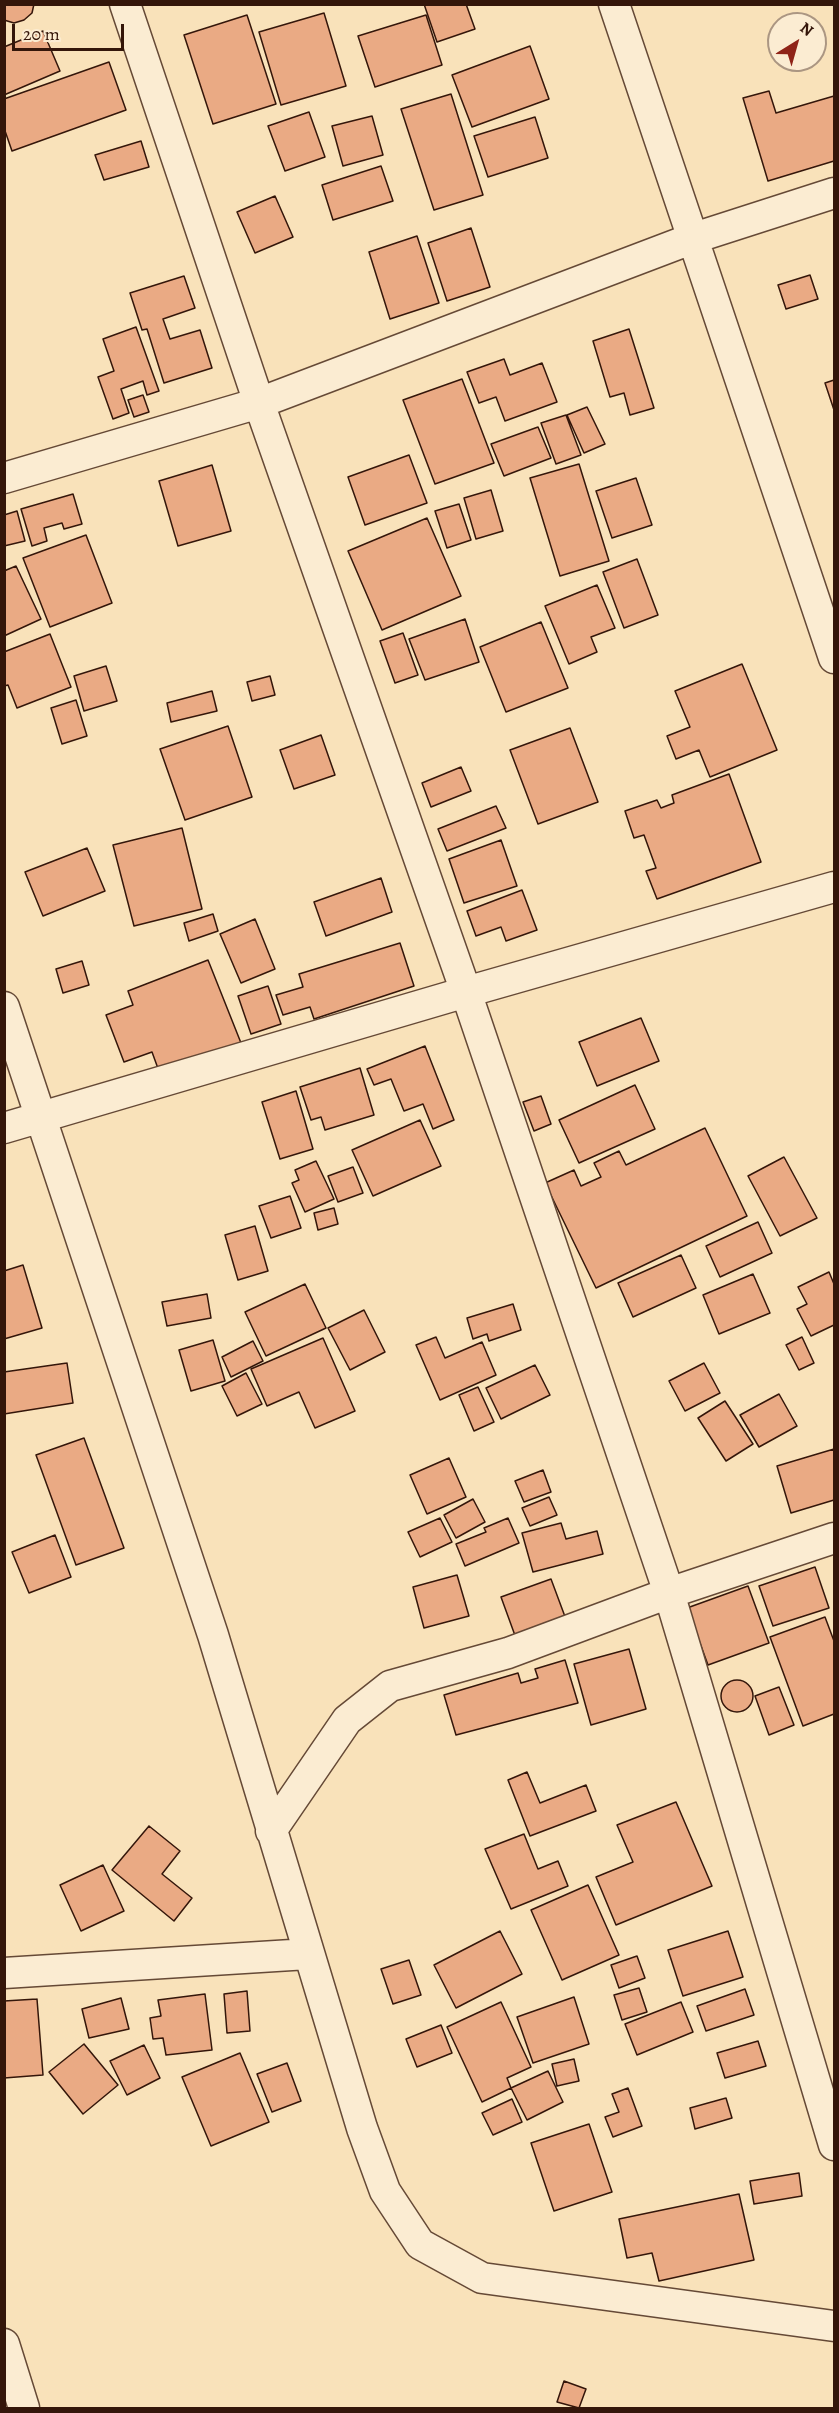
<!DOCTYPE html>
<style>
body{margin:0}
#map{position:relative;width:839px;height:2413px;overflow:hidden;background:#f9e2ba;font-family:Alegreya,serif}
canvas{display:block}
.frame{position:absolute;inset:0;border:6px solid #34160a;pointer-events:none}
.north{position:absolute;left:767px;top:12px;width:60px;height:60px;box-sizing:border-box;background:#fbecd2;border:2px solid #ab9682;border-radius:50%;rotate:37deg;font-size:16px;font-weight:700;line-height:24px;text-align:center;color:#34160a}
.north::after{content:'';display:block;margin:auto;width:21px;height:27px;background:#8f2418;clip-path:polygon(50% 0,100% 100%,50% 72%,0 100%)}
.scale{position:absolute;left:12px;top:24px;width:112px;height:27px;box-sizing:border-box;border:3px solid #34160a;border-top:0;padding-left:8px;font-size:18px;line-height:21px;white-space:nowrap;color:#34160a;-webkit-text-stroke:4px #fbecd2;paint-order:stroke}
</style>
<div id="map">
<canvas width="839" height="2413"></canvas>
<div class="frame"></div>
<div class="north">N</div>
<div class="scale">20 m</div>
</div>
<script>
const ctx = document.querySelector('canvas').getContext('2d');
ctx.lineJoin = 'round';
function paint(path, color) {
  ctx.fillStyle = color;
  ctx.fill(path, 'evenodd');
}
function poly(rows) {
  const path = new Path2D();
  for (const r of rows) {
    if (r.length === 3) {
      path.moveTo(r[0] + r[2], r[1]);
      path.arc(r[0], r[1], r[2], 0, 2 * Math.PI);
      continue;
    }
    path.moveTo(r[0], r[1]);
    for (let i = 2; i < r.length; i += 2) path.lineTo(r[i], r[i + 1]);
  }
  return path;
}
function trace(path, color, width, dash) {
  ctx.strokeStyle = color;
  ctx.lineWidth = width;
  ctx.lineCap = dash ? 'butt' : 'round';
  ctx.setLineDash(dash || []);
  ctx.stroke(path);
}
const building = poly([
 [4,4,34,4,32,13,24,20,14,23,4,20,4,4],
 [424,4,466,4,475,29,437,42,424,4],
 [324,13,346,86,281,105,259,32,324,13],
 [247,15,276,104,213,124,184,35,247,15],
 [426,15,442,65,375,87,358,36,426,15],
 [43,31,60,71,4,95,4,47,43,31],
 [530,46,549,99,472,127,452,75,530,46],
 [109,62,126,110,12,151,4,128,4,99,109,62],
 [769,91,776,113,834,96,834,161,768,181,743,98,769,91],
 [451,94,483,195,434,210,401,109,451,94],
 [309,112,325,157,285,171,268,126,309,112],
 [372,116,383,155,343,166,332,126,372,116],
 [535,117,548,158,488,177,474,136,535,117],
 [141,141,149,167,104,180,95,155,141,141],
 [381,166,393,201,333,220,322,185,381,166],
 [275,196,293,237,255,253,237,212,275,196],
 [471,228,490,287,447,301,428,243,471,228],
 [417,236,439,303,390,319,369,252,417,236],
 [810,275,818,299,786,309,778,285,810,275],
 [184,276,195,308,163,319,170,339,200,330,212,368,164,383,147,329,142,330,130,293,184,276],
 [136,327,159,391,147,395,143,381,121,389,129,413,113,419,98,377,114,371,103,339,136,327],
 [629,329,654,408,630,415,624,393,610,397,593,341,629,329],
 [504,359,510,375,542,363,557,402,505,421,496,397,479,403,467,372,504,359],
 [462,379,494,463,435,484,403,400,462,379],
 [834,380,834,410,825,383,834,380],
 [143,395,149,412,134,417,128,400,143,395],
 [587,407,605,444,584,453,567,415,587,407],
 [566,415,581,455,556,464,541,423,566,415],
 [538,427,551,458,504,476,491,444,538,427],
 [409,455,427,503,365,525,348,477,409,455],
 [579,464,609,561,560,576,530,478,579,464],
 [212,465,231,531,178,546,159,481,212,465],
 [636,478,652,525,612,538,596,491,636,478],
 [491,490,503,531,476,539,464,498,491,490],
 [73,494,82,524,64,529,62,523,44,528,47,541,32,546,21,509,73,494],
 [459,504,471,540,447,548,435,511,459,504],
 [17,511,25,541,4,546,4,515,17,511],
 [427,518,461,596,382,630,348,551,427,518],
 [86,535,112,603,50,627,23,558,86,535],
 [637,559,658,615,624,628,603,572,637,559],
 [16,566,41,619,4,636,4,571,16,566],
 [597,585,615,628,591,637,597,652,569,664,545,606,597,585],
 [465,619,479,662,425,680,409,639,465,619],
 [541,622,568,688,506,712,480,647,541,622],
 [403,633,418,675,395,683,380,641,403,633],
 [50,634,71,687,17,708,8,685,4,686,4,652,50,634],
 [742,664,777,750,710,777,699,750,676,759,667,736,690,727,675,691,742,664],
 [106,666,117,701,84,711,74,676,106,666],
 [270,676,275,695,252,701,247,682,270,676],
 [212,691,217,711,171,722,167,703,212,691],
 [76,700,87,736,62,744,51,708,76,700],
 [228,726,252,797,185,820,160,749,228,726],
 [570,728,598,802,538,824,510,750,570,728],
 [321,735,335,775,294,789,280,750,321,735],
 [461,767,471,791,431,807,422,783,461,767],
 [729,774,761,862,657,899,646,871,656,868,644,835,634,838,625,811,657,800,661,808,674,803,672,795,729,774],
 [496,806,506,828,447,851,438,829,496,806],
 [182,828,202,909,134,926,113,845,182,828],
 [501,840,517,886,464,903,449,859,501,840],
 [87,848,105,891,43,916,25,872,87,848],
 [381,878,392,912,326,936,314,902,381,878],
 [522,890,537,930,506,941,501,927,476,936,467,911,522,890],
 [213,914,218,931,189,941,184,923,213,914],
 [255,919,275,969,241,983,220,934,255,919],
 [400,943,414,986,314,1019,310,1007,283,1015,276,995,303,987,299,974,400,943],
 [208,960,241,1043,160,1074,152,1052,124,1062,106,1015,133,1005,128,991,208,960],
 [82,961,89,985,63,993,56,969,82,961],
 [268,986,281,1024,251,1034,238,996,268,986],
 [641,1018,659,1061,597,1086,579,1042,641,1018],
 [425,1046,454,1120,433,1129,423,1104,404,1111,391,1079,374,1085,367,1069,425,1046],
 [360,1068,374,1115,325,1130,321,1117,311,1120,300,1087,360,1068],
 [635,1085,655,1129,579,1163,559,1120,635,1085],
 [296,1091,313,1149,280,1159,262,1102,296,1091],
 [541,1096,551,1124,534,1131,523,1102,541,1096],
 [420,1120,441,1166,373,1196,352,1150,420,1120],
 [705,1128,747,1216,596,1288,545,1183,574,1170,581,1186,601,1177,594,1163,619,1151,626,1165,705,1128],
 [784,1157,817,1218,780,1236,748,1176,784,1157],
 [316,1161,334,1199,305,1212,292,1183,299,1180,295,1170,316,1161],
 [353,1167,363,1193,338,1202,328,1176,353,1167],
 [290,1196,301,1228,271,1238,259,1206,290,1196],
 [334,1208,338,1224,318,1230,314,1213,334,1208],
 [758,1222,772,1253,720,1277,706,1246,758,1222],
 [255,1226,268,1271,238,1280,225,1235,255,1226],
 [681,1255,696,1288,633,1317,618,1283,681,1255],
 [23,1265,42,1328,4,1339,4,1271,23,1265],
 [829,1272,834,1284,834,1325,811,1336,797,1309,807,1304,798,1287,829,1272],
 [753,1274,770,1313,719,1334,703,1295,753,1274],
 [305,1284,326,1328,266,1356,245,1312,305,1284],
 [207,1294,211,1318,167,1326,162,1302,207,1294],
 [513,1304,521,1330,489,1341,487,1334,473,1339,467,1318,513,1304],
 [364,1310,385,1352,350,1370,328,1328,364,1310],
 [436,1337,445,1358,482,1342,496,1375,440,1400,416,1345,436,1337],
 [802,1337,814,1363,799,1370,786,1345,802,1337],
 [323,1338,355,1411,315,1428,299,1392,267,1406,251,1369,323,1338],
 [213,1340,225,1381,191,1391,179,1350,213,1340],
 [253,1341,263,1361,231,1377,222,1357,253,1341],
 [67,1363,73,1403,4,1414,4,1372,67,1363],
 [704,1363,720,1393,685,1411,669,1381,704,1363],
 [535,1365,550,1395,501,1419,486,1388,535,1365],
 [246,1373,262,1404,237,1416,222,1386,246,1373],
 [478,1387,494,1422,474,1431,459,1395,478,1387],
 [779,1394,797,1426,759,1447,740,1415,779,1394],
 [725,1401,753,1444,726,1461,698,1418,725,1401],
 [84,1438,124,1548,76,1565,36,1455,84,1438],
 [834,1449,834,1500,791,1513,777,1466,834,1449],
 [449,1458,466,1497,427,1514,410,1475,449,1458],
 [543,1470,551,1492,524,1502,515,1481,543,1470],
 [549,1497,557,1515,530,1526,522,1508,549,1497],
 [473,1499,485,1522,456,1538,444,1515,473,1499],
 [440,1518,452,1542,420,1557,408,1532,440,1518],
 [508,1518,519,1543,465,1566,456,1544,486,1532,484,1528,508,1518],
 [561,1523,566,1539,597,1531,603,1554,533,1572,522,1533,561,1523],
 [55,1535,71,1577,29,1593,12,1552,55,1535],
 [815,1567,829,1608,773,1626,759,1586,815,1567],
 [457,1575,469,1616,424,1628,413,1587,457,1575],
 [551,1579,567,1622,517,1641,501,1597,551,1579],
 [748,1586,769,1643,708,1665,687,1608,748,1586],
 [825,1617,834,1641,834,1714,803,1726,770,1637,825,1617],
 [629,1649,646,1709,591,1725,574,1664,629,1649],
 [565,1660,578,1703,456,1735,444,1695,518,1673,521,1683,538,1678,535,1669,565,1660],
 [737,1696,16],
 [779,1687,794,1725,769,1735,755,1696,779,1687],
 [527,1772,540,1803,586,1785,596,1811,530,1836,508,1780,527,1772],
 [676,1802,712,1886,616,1925,596,1877,633,1862,617,1825,676,1802],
 [149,1826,180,1851,162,1874,192,1898,174,1921,112,1870,149,1826],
 [524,1834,538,1869,558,1861,568,1886,511,1909,485,1849,524,1834],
 [103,1865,124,1911,81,1931,60,1885,103,1865],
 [588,1885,619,1955,562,1980,531,1910,588,1885],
 [500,1931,522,1974,456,2008,434,1965,500,1931],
 [728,1931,743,1977,683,1996,668,1950,728,1931],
 [637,1956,645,1978,619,1988,611,1965,637,1956],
 [409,1960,421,1995,393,2004,381,1969,409,1960],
 [639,1988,647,2012,622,2020,614,1995,639,1988],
 [745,1989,754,2015,706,2031,697,2006,745,1989],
 [247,1991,250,2031,227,2033,224,1994,247,1991],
 [205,1994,212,2050,166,2055,163,2038,153,2039,150,2018,161,2016,158,2000,205,1994],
 [574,1997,589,2044,533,2063,517,2017,574,1997],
 [121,1998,129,2029,89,2038,82,2009,121,1998],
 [37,1999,43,2075,4,2078,4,2001,37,1999],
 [501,2002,531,2067,507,2078,511,2088,482,2102,447,2027,501,2002],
 [681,2002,693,2032,637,2055,625,2024,681,2002],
 [441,2025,452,2053,417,2067,406,2039,441,2025],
 [758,2041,766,2066,725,2078,717,2053,758,2041],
 [84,2044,118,2085,83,2114,49,2072,84,2044],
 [144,2045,160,2078,127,2095,110,2061,144,2045],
 [240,2053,269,2122,211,2146,182,2077,240,2053],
 [574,2059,579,2081,557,2086,552,2064,574,2059],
 [287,2063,301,2101,272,2112,257,2074,287,2063],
 [548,2071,563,2102,527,2120,511,2088,548,2071],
 [628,2088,642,2126,613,2137,605,2117,619,2112,612,2094,628,2088],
 [726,2098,732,2118,695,2129,690,2108,726,2098],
 [512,2099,522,2122,493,2135,482,2113,512,2099],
 [589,2124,612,2192,554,2211,531,2143,589,2124],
 [799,2173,802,2196,754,2204,750,2181,799,2173],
 [739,2194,754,2260,659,2281,652,2253,627,2258,619,2219,739,2194],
 [564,2381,586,2389,579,2408,557,2402,564,2381]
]);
paint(building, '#eaaa84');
trace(building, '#34160a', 1.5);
const minor = poly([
 [125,4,259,403,466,992,669,1593,834,2145],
 [614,4,834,658],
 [4,478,259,403,691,239,834,193],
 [4,1007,213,1635,362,2128,385,2191,420,2244,482,2278,834,2326],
 [4,1128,466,992,834,887],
 [271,1831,347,1720,390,1686,508,1653,669,1593,834,1538],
 [4,1973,308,1954],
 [4,2344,24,2408]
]);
trace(minor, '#654936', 33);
trace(minor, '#fbecd2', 30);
</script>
